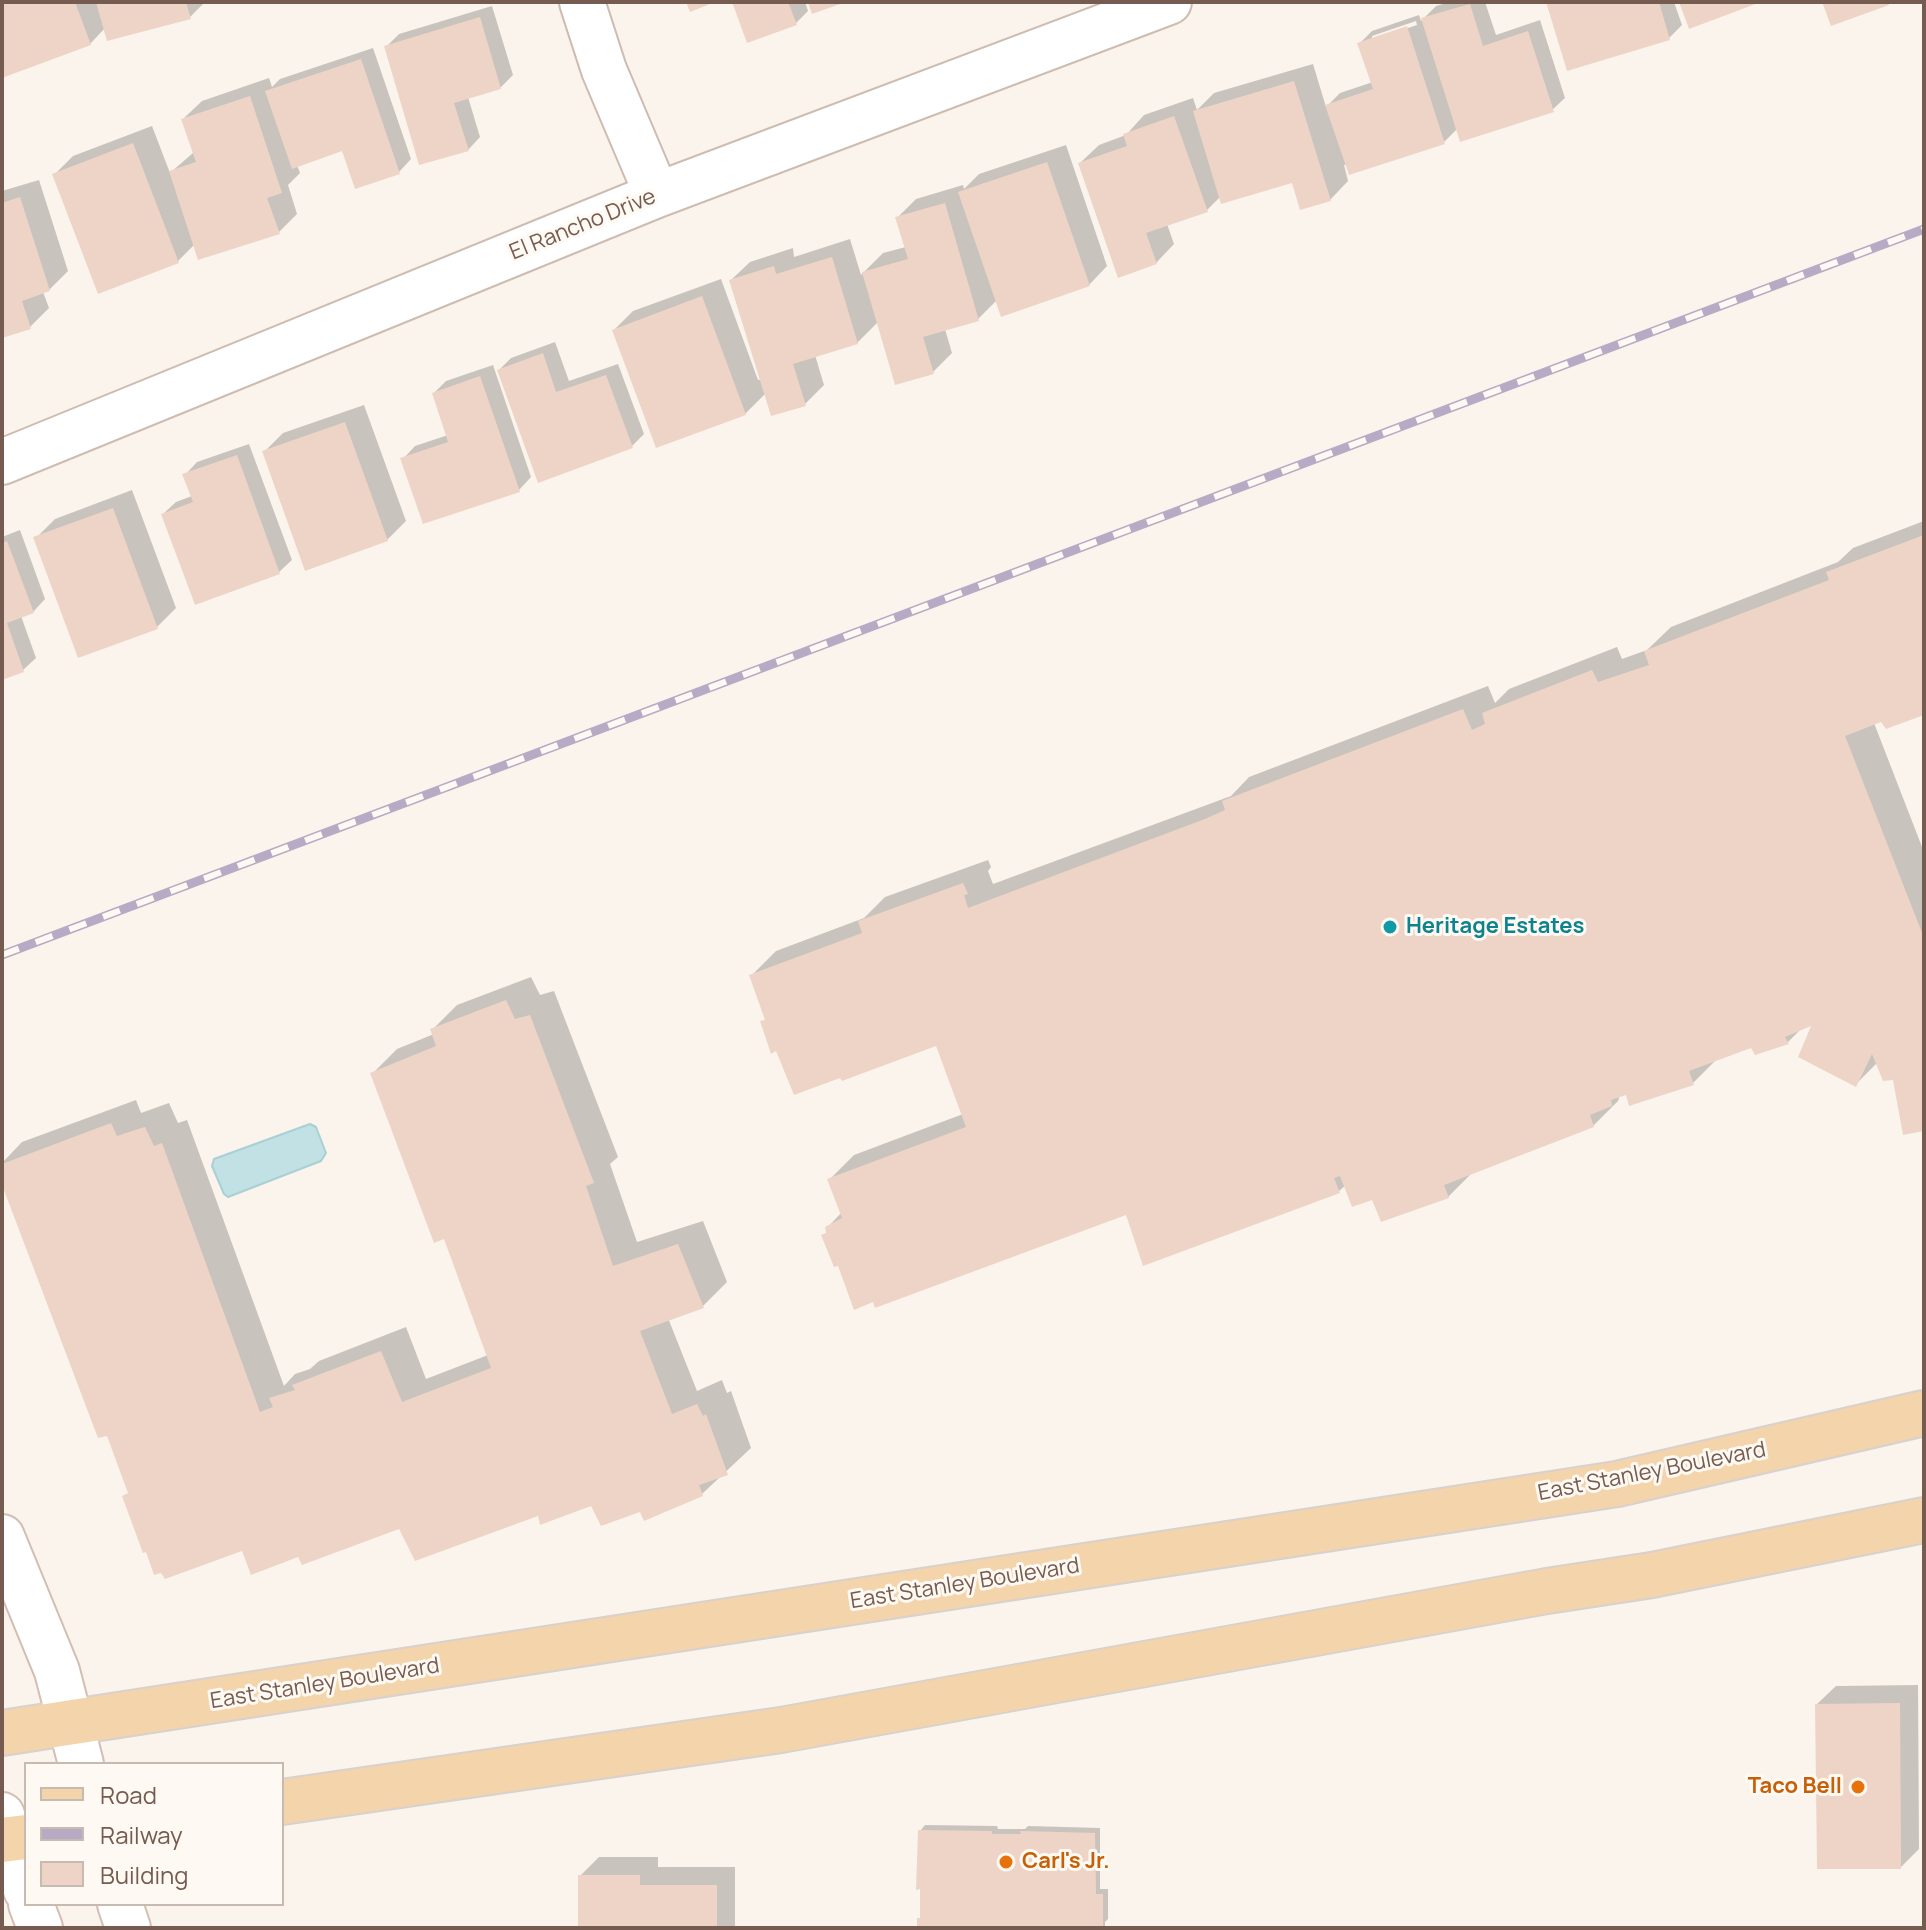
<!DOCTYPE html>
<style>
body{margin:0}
#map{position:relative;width:1926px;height:1930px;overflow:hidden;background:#fbf4ec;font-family:Manrope,sans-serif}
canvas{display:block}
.frame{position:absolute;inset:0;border:4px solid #755b50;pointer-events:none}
.legend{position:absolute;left:24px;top:1762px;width:260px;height:144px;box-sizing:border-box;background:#fef9f2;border:2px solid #c7bab1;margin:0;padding:10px 14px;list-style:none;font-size:24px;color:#755b50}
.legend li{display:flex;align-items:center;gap:16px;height:40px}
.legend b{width:40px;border:2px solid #c7bab1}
</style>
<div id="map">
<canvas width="1926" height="1930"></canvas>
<div class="frame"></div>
<ul class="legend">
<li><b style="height:10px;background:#f3d4ab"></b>Road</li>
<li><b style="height:10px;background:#b7aac5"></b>Railway</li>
<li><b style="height:22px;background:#eed4c6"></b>Building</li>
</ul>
</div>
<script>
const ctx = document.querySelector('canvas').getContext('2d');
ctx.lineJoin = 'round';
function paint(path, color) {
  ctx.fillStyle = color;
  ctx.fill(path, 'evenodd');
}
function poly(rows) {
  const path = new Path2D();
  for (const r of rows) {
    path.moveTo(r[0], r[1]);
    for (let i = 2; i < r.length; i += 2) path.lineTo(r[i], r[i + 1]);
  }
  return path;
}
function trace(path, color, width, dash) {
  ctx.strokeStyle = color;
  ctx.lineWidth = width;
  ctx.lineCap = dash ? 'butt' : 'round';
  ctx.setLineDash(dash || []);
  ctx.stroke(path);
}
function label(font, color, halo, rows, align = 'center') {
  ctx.font = font + ' Manrope,sans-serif';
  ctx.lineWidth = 6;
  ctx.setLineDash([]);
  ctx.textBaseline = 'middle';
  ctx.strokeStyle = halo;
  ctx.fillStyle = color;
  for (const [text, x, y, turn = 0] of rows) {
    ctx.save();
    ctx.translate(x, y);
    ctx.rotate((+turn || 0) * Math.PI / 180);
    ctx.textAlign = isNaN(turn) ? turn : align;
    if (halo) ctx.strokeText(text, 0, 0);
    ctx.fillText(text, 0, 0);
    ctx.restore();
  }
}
const water = poly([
 [310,1124,316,1127,326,1153,321,1161,228,1197,224,1194,212,1166,214,1159,310,1124]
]);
paint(water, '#c1e1e4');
trace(water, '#a8d0d5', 2);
paint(poly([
 [2,2,205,2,190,17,105,28,90,44,2,76],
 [734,2,805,2,808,11,796,23],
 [1450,2,1485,2,1496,35,1540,20,1565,98,1552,110,1458,128,1444,142,1344,165,1348,181,1330,200,1293,181,1221,196,1207,210,1167,224,1174,244,1156,263,1080,163,1099,145,1126,135,1144,115,1193,98,1197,110,1214,93,1313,64,1326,107,1340,93,1373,82,1360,43,1372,31,1419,15,1421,21,1436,6],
 [1416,21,1417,25,1372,40,1372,36],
 [1548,2,1674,2,1682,25,1669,38,1568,69],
 [492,6,513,75,500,88,468,97,480,137,468,150,386,47,399,34],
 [373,48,411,159,399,172,343,149,297,165,300,173,288,185,297,214,279,232,195,244,178,261,54,175,73,156,152,126,170,173,194,152,183,119,202,101,269,78,272,87,280,79],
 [1066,145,1107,266,1089,285,997,300,978,319,945,329,952,353,933,372,878,322,857,343,815,355,824,385,805,404,766,393,745,414,614,330,633,311,721,279,758,380,762,379,731,280,750,262,793,248,794,257,850,239,861,275,883,253,906,247,898,217,916,199,963,185,964,189,979,174],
 [39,180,68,271,49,290,43,292,49,308,30,327,2,336,2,191],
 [555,342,569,381,618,364,644,434,632,446,499,370,511,358],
 [493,365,531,477,519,490,403,459,415,446,448,435,434,393,446,381],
 [364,405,406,521,387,540,264,452,283,433],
 [249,444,292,560,279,572,163,514,176,502,192,496,185,475,197,462],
 [132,490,176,608,157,627,36,538,55,519],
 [1924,521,1924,713,1874,723,1924,852,1924,1129,1895,1078,1878,1062,1856,1084,1814,1022,1803,1027,1788,1042,1752,1046,1718,1058,1693,1083,1620,1095,1618,1101,1593,1126,1472,1173,1448,1197,1373,1198,1346,1185,1339,1191,1144,1263,1127,1212,840,1263,823,1236,828,1231,827,1228,842,1212,830,1179,854,1155,963,1114,938,1044,763,1022,766,1018,751,976,776,951,864,918,885,897,988,860,991,867,988,871,993,884,1231,796,1249,777,1488,686,1495,703,1509,689,1617,647,1622,659,1647,650,1671,627,1838,562,1853,548],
 [20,530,45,599,33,612,21,616,36,658,23,670,2,678,2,537],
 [531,977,540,995,554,991,618,1157,610,1164,637,1242,703,1221,727,1282,703,1306,668,1318,697,1391,722,1380,727,1393,731,1391,751,1448,702,1494,641,1510,592,1503,539,1513,400,1526,299,1555,243,1548,130,1491,2,1179,2,1163,22,1142,136,1100,141,1113,169,1103,178,1123,187,1120,284,1386,295,1374,310,1369,319,1361,406,1327,426,1379,488,1355,445,1237,372,1074,397,1049,434,1034,432,1030,457,1005],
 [1918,1685,1919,1849,1900,1868,1817,1704,1836,1686],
 [925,1825,997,1826,998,1829,1025,1829,1028,1826,1100,1828,1100,1889,1108,1889,1108,1919,1105,1922,1105,1928,919,1928,919,1919,922,1915,920,1831],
 [599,1857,658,1857,658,1867,735,1867,735,1928,580,1928,580,1876]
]), '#0003');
paint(poly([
 [2,2,75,2,91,45,2,78],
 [96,2,186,2,191,19,107,41],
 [686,2,715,2,690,12],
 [732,2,788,2,797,25,747,43],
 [808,2,846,2,812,14],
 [1546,2,1659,2,1670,40,1567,71],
 [1679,2,1761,2,1689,29],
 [1822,2,1888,2,1889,5,1831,26],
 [1470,4,1483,46,1528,31,1554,112,1460,142,1421,18],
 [480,17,501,89,454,103,469,151,419,165,384,46],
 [1407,26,1445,144,1349,175,1325,105,1373,89,1357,43],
 [361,59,400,174,355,189,342,151,292,169,265,91],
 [1294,81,1331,201,1300,210,1292,183,1221,204,1193,111],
 [250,96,282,193,267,198,280,234,198,260,169,171,196,162,181,119],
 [1174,116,1208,212,1146,233,1157,264,1118,278,1078,163,1127,146,1123,134],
 [133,143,179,263,98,294,52,174],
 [1047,162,1090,286,1001,317,958,192],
 [20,197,50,291,22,301,31,329,2,338,2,203],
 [945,203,979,321,923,337,934,374,895,385,862,272,908,259,895,217],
 [832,257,858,344,793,364,806,406,771,416,729,280,774,266,776,274],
 [702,296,746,415,656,448,612,330],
 [543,353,556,392,606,375,633,448,538,483,497,370],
 [480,376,520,492,423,524,400,458,448,442,432,393],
 [345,422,388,541,305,571,262,451],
 [237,455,280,574,195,605,161,514,193,502,182,474],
 [113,508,158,629,78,658,33,537],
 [1924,535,1924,715,1886,729,1881,722,1845,736,1924,938,1924,1131,1903,1135,1893,1080,1883,1081,1872,1054,1856,1087,1798,1057,1811,1026,1785,1037,1789,1044,1755,1055,1751,1048,1689,1071,1694,1085,1629,1106,1626,1095,1611,1100,1612,1106,1590,1115,1594,1127,1444,1185,1449,1198,1381,1222,1372,1200,1352,1207,1340,1176,1334,1178,1340,1193,1143,1266,1126,1215,875,1308,873,1302,854,1310,838,1266,834,1267,821,1235,826,1233,825,1227,842,1218,827,1179,966,1127,936,1046,842,1081,840,1078,794,1095,776,1051,771,1054,760,1021,765,1020,749,975,862,933,858,921,963,883,968,894,964,895,968,908,1205,819,1225,810,1222,801,1463,709,1472,730,1485,724,1482,713,1592,670,1598,682,1649,665,1644,651,1829,580,1826,572],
 [7,541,34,613,7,623,24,672,2,680,2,543],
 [506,1000,515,1019,530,1015,594,1183,586,1186,613,1266,678,1244,704,1308,640,1331,672,1414,697,1404,703,1416,706,1414,728,1475,699,1485,703,1496,644,1521,640,1512,601,1526,591,1506,540,1525,538,1516,415,1561,399,1529,302,1565,298,1557,251,1575,242,1551,165,1579,161,1573,154,1575,146,1552,143,1553,122,1496,128,1493,107,1436,98,1438,2,1185,2,1164,111,1123,117,1136,145,1127,154,1146,162,1143,260,1412,273,1407,269,1398,295,1390,292,1385,381,1351,402,1402,491,1368,444,1239,434,1243,370,1073,436,1046,430,1029],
 [1900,1703,1901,1869,1817,1869,1815,1704],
 [918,1830,992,1831,992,1834,1021,1834,1020,1831,1095,1833,1096,1894,1103,1894,1103,1927,917,1928,917,1918,920,1918,920,1889,916,1890],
 [578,1875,640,1875,640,1885,717,1885,717,1928,578,1928]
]), '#eed4c6');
const minor = poly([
 [582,2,604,70,657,195],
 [2,462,657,195,1169,2]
]);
const secondary = poly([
 [2,1537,57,1671,81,1764],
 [2,1815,26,1890],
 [31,1904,40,1928],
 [120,1904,128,1928]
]);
const primary = poly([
 [2,1733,1617,1484,1924,1413],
 [282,1802,781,1730,1547,1591,1652,1575,1924,1520],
 [2,1840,26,1837]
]);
trace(minor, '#cdbcb2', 48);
trace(secondary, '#d2beb2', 48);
trace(primary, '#d8d1ce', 48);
trace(minor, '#fff', 44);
trace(secondary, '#fff', 44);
trace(primary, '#f3d4ab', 44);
const rail = poly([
 [2,955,1924,229]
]);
trace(rail, '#b7aac5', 9);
trace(rail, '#fef9f2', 6, [18]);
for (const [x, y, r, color] of [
 [1390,927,8,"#0f9aa8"],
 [1858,1787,8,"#e8710a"],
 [1006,1862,8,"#e8710a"]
]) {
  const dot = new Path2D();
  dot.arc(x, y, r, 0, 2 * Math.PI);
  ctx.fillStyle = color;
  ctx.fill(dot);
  trace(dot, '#fef9f2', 3);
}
label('22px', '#755b50', '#fef9f2', [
 ["El Rancho Drive",583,225,-22],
 ["East Stanley Boulevard",1652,1472,-11],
 ["East Stanley Boulevard",965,1584,-9],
 ["East Stanley Boulevard",325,1684,-9]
]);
label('bold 22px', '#0d838f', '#fef9f2', [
 ["Heritage Estates",1406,927]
], 'left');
label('bold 22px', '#c56008', '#fef9f2', [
 ["Taco Bell",1842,1787],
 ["Carl's Jr.",1022,1862,"left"]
], 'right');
</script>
